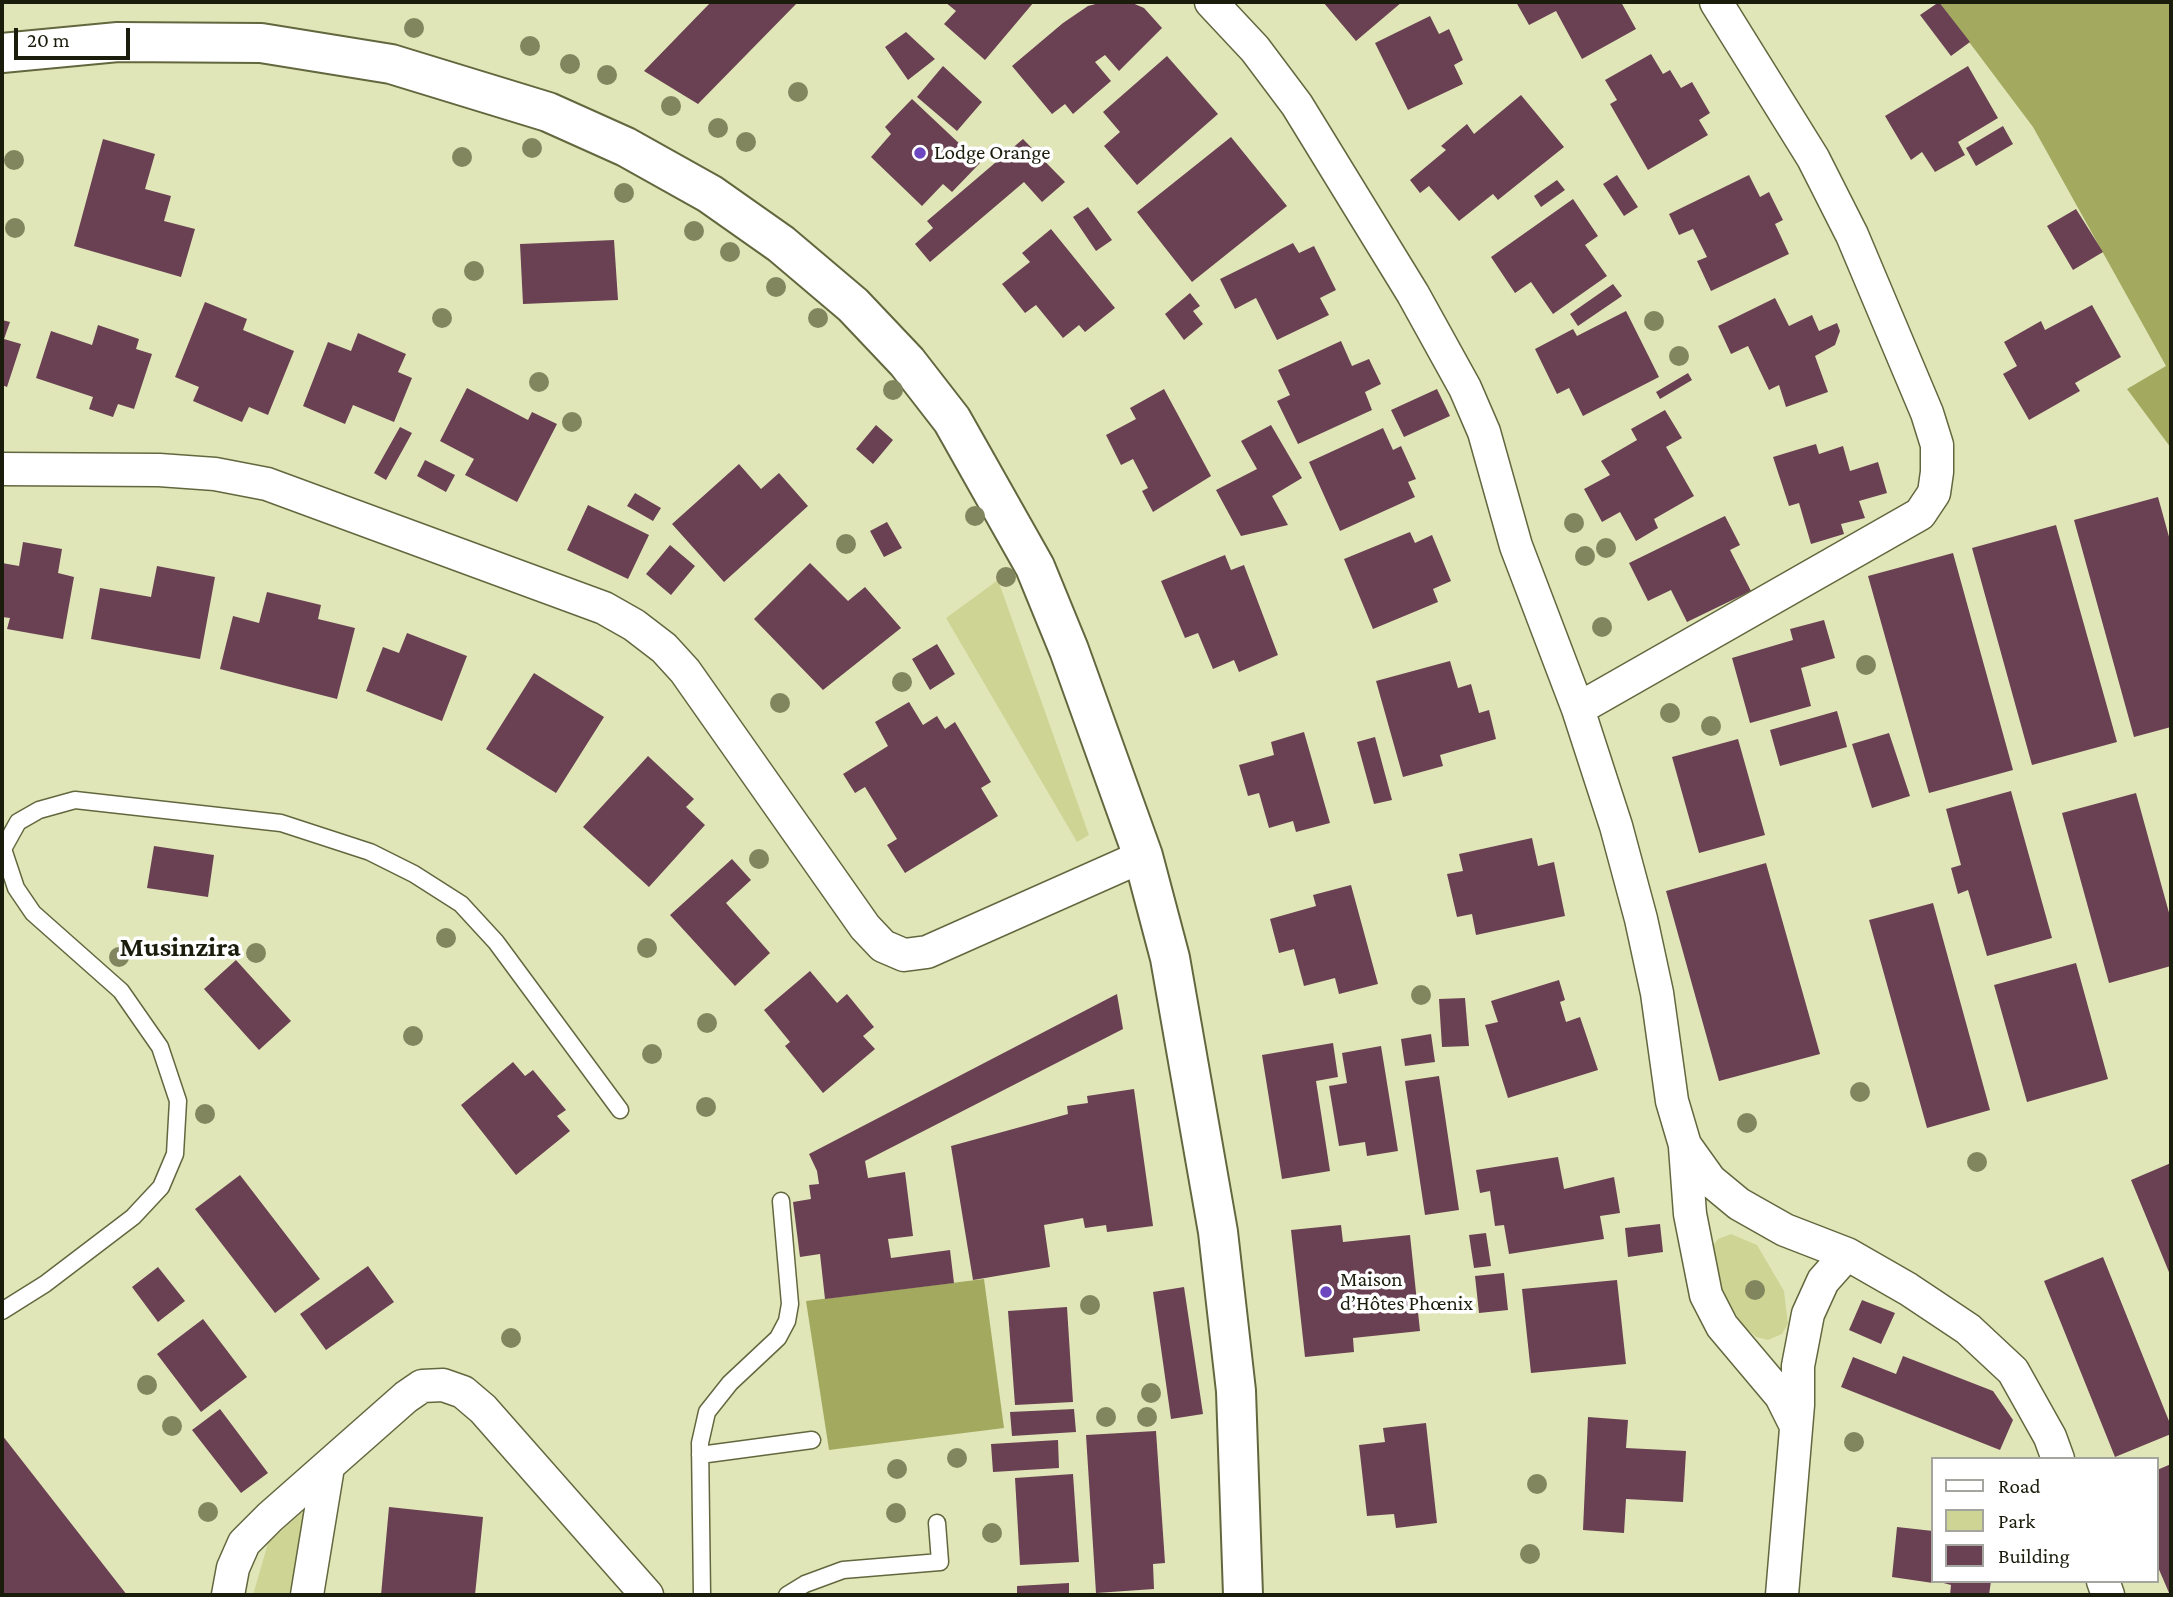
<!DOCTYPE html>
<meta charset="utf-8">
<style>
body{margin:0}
#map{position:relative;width:2173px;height:1597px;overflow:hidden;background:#e1e6b9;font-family:"Crimson Pro",serif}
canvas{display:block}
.frame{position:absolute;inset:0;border:4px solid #1b1d0c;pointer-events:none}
.legend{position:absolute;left:1931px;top:1457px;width:228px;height:126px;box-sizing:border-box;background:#fff;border:2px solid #a4a59e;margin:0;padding:9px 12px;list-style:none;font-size:21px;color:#1b1d0c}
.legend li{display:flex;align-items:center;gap:14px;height:35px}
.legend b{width:35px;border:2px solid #a4a59e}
.scale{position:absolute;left:14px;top:28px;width:116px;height:32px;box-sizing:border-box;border:4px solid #1b1d0c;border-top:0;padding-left:9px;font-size:21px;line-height:24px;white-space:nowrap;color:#1b1d0c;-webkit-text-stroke:5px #fff;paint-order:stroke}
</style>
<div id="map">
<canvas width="2173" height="1597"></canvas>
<div class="frame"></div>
<ul class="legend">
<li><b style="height:9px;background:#fff"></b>Road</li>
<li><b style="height:19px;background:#ced594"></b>Park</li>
<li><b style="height:19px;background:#694152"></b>Building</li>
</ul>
<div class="scale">20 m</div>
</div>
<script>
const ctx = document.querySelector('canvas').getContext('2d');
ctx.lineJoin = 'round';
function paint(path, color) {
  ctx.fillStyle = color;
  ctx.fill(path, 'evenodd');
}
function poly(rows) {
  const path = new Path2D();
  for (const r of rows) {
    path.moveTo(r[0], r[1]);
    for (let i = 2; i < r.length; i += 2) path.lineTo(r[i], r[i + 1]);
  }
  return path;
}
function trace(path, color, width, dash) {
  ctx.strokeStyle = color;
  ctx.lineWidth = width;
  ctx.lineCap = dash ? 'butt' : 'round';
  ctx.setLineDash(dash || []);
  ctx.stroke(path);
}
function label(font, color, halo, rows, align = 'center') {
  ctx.font = font + ' "Crimson Pro",serif';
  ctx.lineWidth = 7;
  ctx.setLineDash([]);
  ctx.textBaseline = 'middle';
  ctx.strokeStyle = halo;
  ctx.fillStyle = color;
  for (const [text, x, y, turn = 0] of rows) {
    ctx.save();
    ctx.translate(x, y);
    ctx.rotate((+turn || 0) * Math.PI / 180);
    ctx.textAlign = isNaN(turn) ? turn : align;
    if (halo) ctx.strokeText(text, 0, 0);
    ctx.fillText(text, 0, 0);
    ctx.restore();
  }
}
paint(poly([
 [998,580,1089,835,1077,842,946,618],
 [1731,1234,1757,1245,1784,1291,1788,1324,1782,1334,1768,1340,1756,1337,1741,1323,1718,1284,1711,1248,1718,1239],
 [301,1513,304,1513,290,1595,253,1595,268,1543]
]), '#ced594');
paint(poly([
 [1939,2,2171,2,2171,448,2127,389,2166,366,2033,127],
 [984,1279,1004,1428,829,1450,806,1301]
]), '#a3aa5f');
paint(poly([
 [711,2,798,2,698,104,644,71],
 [945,2,1034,2,985,60,944,24,956,11],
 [1103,2,1130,2,1144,8,1162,28,1119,71,1105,55,1095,62,1111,81,1073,114,1065,104,1052,114,1012,66,1063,23,1088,6],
 [1323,2,1402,2,1356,41],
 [1516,2,1621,2,1636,29,1582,59,1556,11,1529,25],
 [1939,2,1970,42,1951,56,1920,15],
 [1430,16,1439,34,1449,29,1463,60,1454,65,1463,84,1408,110,1375,43],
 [906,32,935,59,908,80,885,47],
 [1651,54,1663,74,1670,70,1681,88,1692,82,1710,113,1699,120,1708,135,1648,170,1610,104,1617,100,1605,80],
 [1167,56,1218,114,1137,185,1104,146,1120,132,1103,112],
 [943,66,982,102,957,131,917,97],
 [1968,66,1998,118,1958,142,1965,155,1935,172,1922,152,1911,160,1885,116],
 [1521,95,1564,147,1498,200,1493,194,1459,221,1429,186,1420,193,1410,180,1446,150,1441,146,1467,124,1474,134],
 [912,99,980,163,952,192,943,184,922,206,871,157,891,134,885,127],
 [2003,126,2013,144,1976,166,1966,148],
 [1231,137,1287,206,1192,282,1137,212],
 [103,139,155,154,145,189,171,196,164,221,195,229,181,277,74,246],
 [1023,139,1065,182,1042,202,1024,182,930,262,915,244,933,228,927,221],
 [1617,175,1638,207,1624,216,1603,184],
 [1749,175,1760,197,1769,192,1783,220,1775,224,1789,254,1711,291,1697,261,1707,257,1693,229,1679,235,1669,214],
 [1557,180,1565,190,1541,207,1534,196],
 [1573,199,1598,236,1585,245,1607,276,1553,314,1531,282,1515,293,1491,257],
 [1088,207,1112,240,1096,251,1073,217],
 [2076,209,2103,252,2073,270,2047,226],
 [1051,229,1115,308,1085,332,1079,325,1063,338,1036,305,1025,313,1002,284,1030,262,1022,253],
 [614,240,618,300,523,304,520,244],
 [1293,243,1299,253,1314,246,1336,290,1320,298,1329,315,1277,340,1256,298,1235,309,1220,279],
 [1613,284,1622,296,1578,326,1570,314],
 [1190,293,1200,306,1193,311,1203,324,1184,340,1165,314],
 [1775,298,1789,326,1812,315,1819,331,1837,323,1840,331,1835,345,1815,356,1828,392,1786,407,1779,385,1769,390,1748,346,1731,354,1718,326],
 [205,302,247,319,243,330,294,351,268,415,249,407,242,422,193,401,199,387,175,377],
 [2092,305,2121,357,2075,383,2080,391,2029,420,2003,374,2017,366,2004,342,2041,321,2045,330],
 [1626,311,1659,377,1583,416,1569,388,1557,394,1535,349,1573,329,1577,336],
 [2,320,10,322,4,339,21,344,7,387,2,385],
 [98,325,139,339,136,349,152,354,134,409,118,404,113,417,89,409,93,397,36,378,51,331,92,345],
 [358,333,406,354,398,372,412,378,394,422,353,405,345,424,303,406,328,342,351,351],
 [1341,341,1352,366,1369,359,1381,384,1365,392,1372,410,1298,444,1277,401,1290,395,1278,370],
 [1688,373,1692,380,1660,399,1656,392],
 [467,388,528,420,532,412,557,424,517,502,465,475,474,459,440,441],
 [1164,389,1211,476,1153,512,1142,491,1148,488,1133,459,1121,465,1106,435,1136,419,1130,408],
 [1437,389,1450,416,1404,437,1391,410],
 [1665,410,1682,438,1666,447,1694,496,1654,519,1658,528,1636,541,1620,512,1602,522,1584,489,1610,475,1601,461,1637,440,1631,429],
 [876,425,893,440,873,464,856,449],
 [1271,425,1302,478,1272,496,1288,525,1241,536,1216,490,1257,469,1241,441],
 [400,427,412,433,386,480,374,473],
 [1383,428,1393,450,1401,446,1416,479,1408,482,1415,497,1340,531,1309,462],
 [1816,444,1819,454,1843,446,1850,471,1878,462,1887,493,1859,501,1865,518,1841,524,1844,534,1811,544,1799,503,1789,506,1773,457],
 [425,460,455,475,446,492,417,476],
 [739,464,761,489,779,473,808,506,724,582,672,524],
 [635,493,661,508,653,521,627,506],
 [2158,497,2171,544,2171,727,2134,737,2074,520],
 [588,505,649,535,628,579,567,550],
 [1725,516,1740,545,1730,550,1751,591,1687,622,1671,590,1648,601,1629,563],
 [887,522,902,548,884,557,870,531],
 [2056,525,2117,742,2032,765,1972,548],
 [1410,532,1415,543,1432,535,1451,581,1433,589,1438,602,1373,629,1344,559],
 [23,542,62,549,58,573,74,577,63,639,7,629,10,618,2,617,2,563,19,566],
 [670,545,695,566,671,595,646,574],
 [1953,553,2013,770,1929,793,1868,576],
 [1225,555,1231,570,1244,565,1278,655,1239,672,1234,660,1213,669,1198,633,1185,638,1161,581],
 [810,563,848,601,865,587,901,628,823,690,754,619],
 [157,566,215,577,200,659,91,639,100,588,151,597],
 [267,592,321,605,318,619,355,628,337,699,220,669,233,616,259,623],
 [1824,620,1835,658,1801,668,1811,706,1750,723,1732,658,1793,640,1790,629],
 [407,633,467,656,442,721,366,691,383,647,399,653],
 [937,644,955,674,930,690,912,659],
 [1450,661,1458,688,1471,684,1479,713,1489,710,1496,739,1440,755,1443,766,1403,777,1376,681],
 [534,673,604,717,556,793,486,749],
 [909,702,923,725,937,716,945,729,955,722,991,782,981,788,998,816,905,873,887,845,897,839,865,787,855,793,843,774,888,746,875,722],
 [1837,711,1847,747,1780,766,1770,730],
 [1304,732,1330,823,1296,832,1293,821,1269,828,1259,793,1248,796,1239,765,1274,755,1271,742],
 [1889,733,1910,796,1872,808,1852,744],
 [1375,737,1392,800,1374,804,1357,742],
 [1738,739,1765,835,1699,853,1672,757],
 [648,756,694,799,686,807,705,825,649,887,583,827],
 [2011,791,2052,938,1987,956,1968,890,1958,894,1951,868,1961,865,1946,809],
 [2136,793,2171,920,2171,966,2109,983,2062,813],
 [1532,838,1538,866,1554,862,1565,916,1476,935,1472,914,1457,917,1447,874,1463,871,1459,854],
 [154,846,214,855,208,897,147,888],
 [732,859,751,880,726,903,770,953,735,986,670,915],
 [1766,863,1820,1054,1719,1081,1666,891],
 [1351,885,1378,984,1339,994,1335,978,1304,986,1294,949,1279,953,1270,919,1316,906,1313,895],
 [1933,903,1990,1110,1927,1128,1869,920],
 [236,960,291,1021,259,1050,204,989],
 [2076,963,2108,1079,2027,1102,1994,985],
 [810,971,837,1003,847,994,874,1027,863,1036,875,1049,823,1093,785,1046,790,1042,764,1010],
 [1559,980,1565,1000,1560,1002,1566,1022,1580,1017,1598,1070,1508,1098,1485,1025,1498,1022,1491,1001],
 [1117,994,1123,1029,865,1161,868,1178,905,1172,913,1236,888,1239,891,1258,950,1250,954,1283,825,1299,820,1254,800,1257,793,1202,811,1199,809,1185,819,1184,817,1171,809,1154],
 [1465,998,1469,1046,1442,1047,1439,999],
 [1431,1034,1435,1062,1405,1066,1401,1039],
 [1333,1043,1338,1077,1316,1081,1330,1171,1282,1179,1262,1055],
 [1381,1046,1398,1151,1367,1156,1365,1142,1339,1146,1329,1086,1347,1083,1342,1053],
 [513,1062,525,1076,533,1070,566,1110,557,1116,570,1131,516,1175,461,1105],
 [1439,1076,1459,1210,1425,1215,1405,1081],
 [1134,1089,1153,1226,1107,1232,1106,1225,1085,1228,1083,1218,1044,1225,1050,1267,973,1280,951,1146,1068,1114,1067,1106,1088,1103,1087,1096],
 [1558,1157,1564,1189,1614,1177,1620,1213,1600,1216,1604,1239,1509,1254,1504,1225,1495,1226,1490,1191,1480,1193,1476,1170],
 [2171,1163,2171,1277,2131,1180],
 [240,1175,320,1279,275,1313,195,1209],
 [1660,1224,1663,1252,1628,1257,1625,1228],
 [1341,1225,1343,1242,1410,1235,1420,1331,1353,1338,1354,1352,1305,1357,1291,1230],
 [1486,1233,1491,1266,1474,1268,1469,1235],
 [2103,1257,2171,1426,2171,1434,2115,1457,2044,1281],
 [368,1266,394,1302,326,1350,300,1314],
 [158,1267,185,1301,158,1322,132,1287],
 [1504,1273,1508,1310,1479,1313,1475,1276],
 [1617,1280,1626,1364,1531,1373,1522,1289],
 [1184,1287,1203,1414,1171,1419,1153,1292],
 [1862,1300,1895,1313,1881,1344,1849,1330],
 [1067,1307,1073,1402,1015,1405,1008,1311],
 [203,1319,247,1377,201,1412,157,1354],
 [1903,1356,1993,1391,2013,1420,2000,1450,1841,1387,1853,1357,1896,1374],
 [220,1409,268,1473,241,1493,192,1430],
 [1074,1409,1076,1432,1012,1436,1010,1412],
 [1588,1417,1628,1420,1626,1448,1686,1451,1683,1502,1626,1499,1624,1533,1583,1530],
 [1426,1423,1437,1523,1396,1528,1394,1514,1367,1516,1359,1445,1385,1442,1383,1428],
 [1156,1431,1165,1563,1153,1564,1154,1589,1096,1593,1086,1435],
 [2,1435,127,1595,2,1595],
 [1058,1440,1059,1468,993,1472,991,1444],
 [2171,1464,2171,1595,2170,1595,2157,1565,2157,1470],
 [1073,1474,1079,1562,1020,1565,1015,1478],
 [389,1507,483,1517,475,1595,381,1595],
 [1897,1527,1933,1531,1933,1583,1892,1577],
 [1936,1581,1991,1581,1989,1595,1950,1595,1951,1585],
 [1069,1583,1069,1595,1017,1595,1017,1586]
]), '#694152');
const service = poly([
 [2,1311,45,1284,133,1217,161,1187,175,1154,178,1101,160,1047,121,991,33,913,16,888,3,849,18,822,39,810,75,800,281,823,370,852,414,874,461,904,496,942,620,1110],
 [700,1455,812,1440],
 [702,1595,700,1443,707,1412,730,1383,778,1338,787,1321,790,1304,781,1201],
 [787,1595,805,1584,843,1570,940,1562,937,1523]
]);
const minor = poly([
 [1211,2,1255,49,1297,105,1413,294,1465,388,1484,432,1516,546,1578,709,1616,826,1641,919,1657,993,1672,1101,1685,1145,1710,1180,1739,1204,1785,1230,1847,1254,1908,1289,1968,1329,2013,1371,2050,1437,2058,1459],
 [2,469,159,470,215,474,267,484,604,608,634,625,664,648,685,671,865,927,883,946,904,955,927,952,1143,856],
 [1578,709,1920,514,1934,493,1937,472,1937,445,1927,413,1852,235,1813,158,1716,2],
 [1685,1147,1690,1214,1706,1295,1722,1326,1781,1396,1796,1426],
 [2103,1581,2108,1595],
 [228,1595,233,1568,244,1543,270,1517,406,1397,422,1386,443,1385,463,1392,483,1409,647,1595],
 [307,1595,328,1467],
 [1782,1595,1798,1405,1798,1366,1808,1314,1823,1281,1847,1254]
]);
const primary = poly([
 [2,53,118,42,261,43,391,64,548,112,626,147,710,194,781,244,853,305,907,362,952,420,1035,567,1069,650,1143,856,1170,958,1218,1232,1236,1391,1243,1595]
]);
trace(service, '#63673e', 19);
trace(minor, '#63673e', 35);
trace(primary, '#63673e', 42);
trace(service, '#fff', 16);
trace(minor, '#fff', 32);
trace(primary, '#fff', 38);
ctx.fillStyle = '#82865f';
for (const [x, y] of [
 [414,28],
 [530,46],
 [570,64],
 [607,75],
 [798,92],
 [671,106],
 [718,128],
 [746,142],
 [532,148],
 [462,157],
 [14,160],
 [624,193],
 [15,228],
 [694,231],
 [730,252],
 [474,271],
 [776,287],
 [442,318],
 [818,318],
 [1654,321],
 [1679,356],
 [539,382],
 [893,390],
 [572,422],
 [975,516],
 [1574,523],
 [846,544],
 [1606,548],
 [1585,556],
 [1006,577],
 [1602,627],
 [1866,665],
 [902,682],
 [780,703],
 [1670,713],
 [1711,726],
 [759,859],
 [446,938],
 [647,948],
 [256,953],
 [119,957],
 [1421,995],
 [707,1023],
 [413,1036],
 [652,1054],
 [1860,1092],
 [706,1107],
 [205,1114],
 [1747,1123],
 [1977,1162],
 [1755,1290],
 [1090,1305],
 [511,1338],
 [147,1385],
 [1151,1393],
 [1106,1417],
 [1147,1417],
 [172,1426],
 [1854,1442],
 [957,1458],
 [897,1469],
 [1537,1484],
 [208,1512],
 [896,1513],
 [992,1533],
 [1530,1554]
]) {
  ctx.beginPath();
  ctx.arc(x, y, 10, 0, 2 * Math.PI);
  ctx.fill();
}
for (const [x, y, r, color] of [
 [920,153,7,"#6d47c0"],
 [1326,1292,7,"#6d47c0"]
]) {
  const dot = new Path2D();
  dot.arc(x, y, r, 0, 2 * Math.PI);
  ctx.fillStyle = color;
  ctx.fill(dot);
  trace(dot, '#fff', 2.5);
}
label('21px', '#1b1d0c', '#fff', [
 ["Lodge Orange",934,153],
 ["Maison",1340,1280],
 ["d’Hôtes Phœnix",1340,1304]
], 'left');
label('bold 28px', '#1b1d0c', '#fff', [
 ["Musinzira",180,947]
]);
</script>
